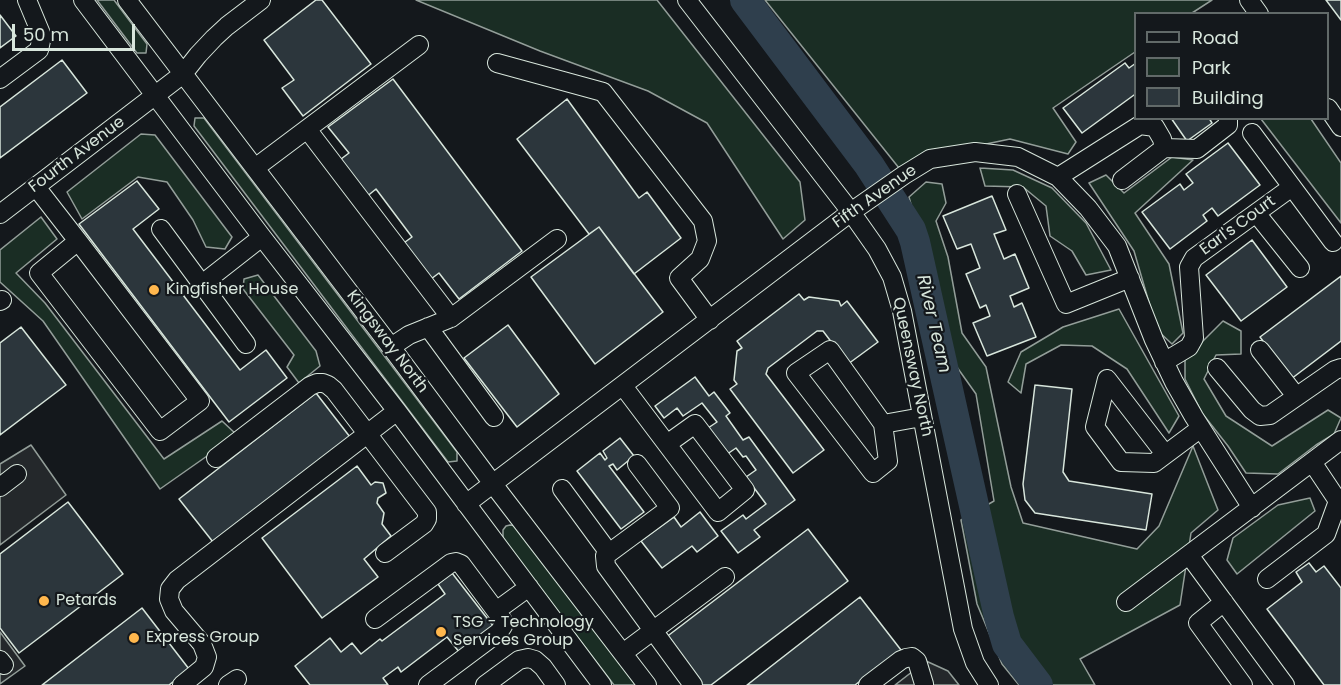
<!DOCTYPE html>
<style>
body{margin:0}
#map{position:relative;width:1341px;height:685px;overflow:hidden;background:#14181c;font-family:Poppins,sans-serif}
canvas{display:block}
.legend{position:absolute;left:1134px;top:12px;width:195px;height:108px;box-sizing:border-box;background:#14181c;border:2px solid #626a69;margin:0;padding:8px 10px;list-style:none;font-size:18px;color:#d8e6dc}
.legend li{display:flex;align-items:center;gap:12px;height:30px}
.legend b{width:30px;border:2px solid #626a69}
.scale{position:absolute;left:12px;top:24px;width:123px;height:27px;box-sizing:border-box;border:3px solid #d8e6dc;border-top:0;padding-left:8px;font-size:18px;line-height:21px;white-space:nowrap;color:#d8e6dc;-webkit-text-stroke:4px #14181c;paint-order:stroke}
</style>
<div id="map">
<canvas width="1341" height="685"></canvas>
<ul class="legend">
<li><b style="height:8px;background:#14181c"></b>Road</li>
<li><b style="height:16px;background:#1a2d24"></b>Park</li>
<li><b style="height:16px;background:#2c363c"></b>Building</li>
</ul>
<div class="scale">50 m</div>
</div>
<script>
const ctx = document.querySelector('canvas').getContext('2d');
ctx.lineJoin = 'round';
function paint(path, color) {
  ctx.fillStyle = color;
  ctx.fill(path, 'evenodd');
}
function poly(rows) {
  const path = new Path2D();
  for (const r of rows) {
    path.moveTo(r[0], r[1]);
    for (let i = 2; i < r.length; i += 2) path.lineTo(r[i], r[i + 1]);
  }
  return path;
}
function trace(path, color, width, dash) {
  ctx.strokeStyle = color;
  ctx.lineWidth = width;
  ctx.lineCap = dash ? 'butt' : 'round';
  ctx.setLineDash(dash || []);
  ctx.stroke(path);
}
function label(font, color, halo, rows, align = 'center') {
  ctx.font = font + ' Poppins,sans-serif';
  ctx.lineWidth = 4.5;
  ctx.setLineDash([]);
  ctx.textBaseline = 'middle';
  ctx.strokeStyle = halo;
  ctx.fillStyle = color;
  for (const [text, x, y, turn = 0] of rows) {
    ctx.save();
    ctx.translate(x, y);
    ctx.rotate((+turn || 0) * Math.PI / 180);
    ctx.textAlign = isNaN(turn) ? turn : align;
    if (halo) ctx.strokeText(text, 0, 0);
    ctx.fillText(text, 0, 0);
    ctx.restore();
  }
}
const green = poly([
 [97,0,114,0,147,44,146,53,137,53,97,0],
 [416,0,657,0,800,182,805,220,783,239,707,123,648,91,540,51,416,0],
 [765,0,1212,0,1192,13,1136,14,1135,52,1053,108,1076,142,1068,154,1010,139,948,152,899,168,765,0],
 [195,118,204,118,457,452,457,461,448,462,194,126,195,118],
 [1261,119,1311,119,1341,163,1341,223,1261,119],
 [141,134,155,135,232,237,225,249,206,247,193,220,167,182,138,177,82,219,67,192,141,134],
 [1172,157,1193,160,1135,213,1169,264,1183,333,1172,344,1157,330,1134,251,1089,183,1106,175,1124,193,1172,157],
 [980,168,1013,170,1052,188,1086,223,1111,270,1086,275,1072,251,1050,236,1046,206,1023,187,985,186,980,168],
 [926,182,942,184,946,203,936,221,948,257,962,333,986,367,1011,487,1023,523,1137,549,1159,526,1193,446,1218,510,1191,533,1180,605,1080,659,1095,685,1019,685,1002,664,977,604,961,520,994,501,976,394,954,363,909,197,926,182],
 [41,217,57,239,16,273,45,303,164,459,222,421,237,435,160,489,43,321,0,282,0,250,41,217],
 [258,275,316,351,320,366,299,383,287,367,294,355,243,289,244,279,258,275],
 [1119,309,1179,416,1169,433,1127,369,1092,346,1061,345,1026,364,1021,393,1008,382,1021,352,1063,327,1119,309],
 [1223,321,1241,331,1241,354,1216,355,1204,379,1226,416,1272,446,1328,410,1341,418,1334,434,1316,445,1278,474,1246,473,1228,446,1202,413,1185,379,1185,359,1223,321],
 [1310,498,1315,511,1237,574,1227,560,1233,538,1278,505,1310,498],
 [510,525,517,526,636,685,614,685,503,539,503,530,506,526,510,525]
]);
paint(green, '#1a2d24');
trace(green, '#939e99', 1.5);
const parking = poly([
 [31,445,66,495,0,545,0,464,31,445],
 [0,632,25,666,0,684,0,632],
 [926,661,948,671,959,685,895,685,926,661]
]);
paint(parking, '#24282b');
trace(parking, '#939e99', 1.5);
trace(poly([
 [745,0,869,165,911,230,915,242,999,617,1007,644,1038,685]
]), '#2f3f4d', 30);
const building = poly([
 [316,0,322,0,371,64,303,116,282,88,294,80,264,40,316,0],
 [1326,0,1341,0,1341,20,1326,0],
 [0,15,16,36,0,48,0,15],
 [62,60,87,93,0,158,0,107,62,60],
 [1125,63,1129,68,1136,63,1136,97,1134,95,1082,133,1063,108,1125,63],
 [393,79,522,251,459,299,439,273,427,282,401,245,412,237,376,189,365,198,337,162,349,153,328,127,393,79],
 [567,99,639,198,647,192,681,238,634,274,599,227,589,234,517,139,567,99],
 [1171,118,1209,118,1212,123,1187,141,1171,118],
 [1228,143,1260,185,1218,216,1212,208,1203,215,1207,221,1170,249,1142,212,1180,184,1184,190,1193,183,1186,174,1228,143],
 [137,181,159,209,133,229,240,370,266,350,287,378,229,422,79,224,137,181],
 [992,196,1006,230,994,234,1004,259,1015,254,1029,288,1010,296,1014,307,1022,303,1036,337,987,356,973,323,990,316,986,305,980,308,966,274,980,268,971,244,957,249,943,216,992,196],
 [599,227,663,312,595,364,531,277,599,227],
 [1252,240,1287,287,1241,321,1206,275,1252,240],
 [1341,276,1341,341,1291,379,1260,337,1341,276],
 [799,294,804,300,809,297,839,301,841,306,847,301,878,342,848,364,823,331,817,331,768,368,766,374,824,450,793,473,730,389,737,384,734,380,737,351,742,348,737,341,799,294],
 [508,325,559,394,517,427,464,358,508,325],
 [21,327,66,385,0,435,0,343,21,327],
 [695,377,709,396,714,392,730,413,726,416,743,440,749,437,795,500,754,530,760,537,738,553,721,531,743,515,746,519,766,504,746,477,756,470,746,456,743,457,736,448,723,457,705,430,717,422,702,403,683,416,677,408,664,418,655,406,695,377],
 [1035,385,1072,389,1063,472,1069,481,1152,494,1146,530,1035,513,1025,500,1023,484,1035,385],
 [316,393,350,437,213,542,179,499,316,393],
 [620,438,634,456,617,470,613,464,609,466,644,512,621,529,577,471,600,453,605,460,607,458,603,451,620,438],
 [357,466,371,485,375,482,383,483,386,493,378,498,377,503,384,513,382,524,391,536,364,559,378,577,322,618,262,538,357,466],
 [68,502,123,574,19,653,0,628,0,554,68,502],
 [700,512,718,536,697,552,692,546,662,568,641,541,674,517,681,527,700,512],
 [808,529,848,581,711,685,701,685,665,638,808,529],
 [1309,563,1316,572,1324,566,1341,588,1341,685,1324,685,1267,609,1302,582,1296,572,1309,563],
 [452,573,494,627,460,653,447,637,401,672,398,667,383,678,388,685,310,685,295,666,330,638,341,652,352,643,361,654,380,639,382,641,445,594,438,584,452,573],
 [860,597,901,650,855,685,747,685,860,597],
 [142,608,189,669,169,685,42,685,142,608]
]);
paint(building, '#2c363c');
trace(building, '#d8e6dc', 1.5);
const minor = poly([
 [83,0,262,237,397,411,602,685],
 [127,0,391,347,493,484,647,685],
 [687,0,851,212,877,249,892,277,902,311,963,629,975,663,989,685],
 [1249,0,1259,14],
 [497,63,603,92,703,221,707,241,700,259,679,278,710,320],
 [0,79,39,50,42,36,27,0],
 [1328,108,1341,127],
 [307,129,451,318],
 [1252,133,1333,242],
 [1164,148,1197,149,1228,125,1228,118],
 [255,168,419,45],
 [1058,177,1140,125,1155,127,1162,139,1164,148,1122,180],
 [36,187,78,241,200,401,160,431,39,273,78,241],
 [1017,194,1066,304,1130,278],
 [1256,213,1300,268],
 [0,214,183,74,198,55,214,38,227,26,261,0],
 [161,229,246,344],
 [202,284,262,237],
 [0,301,2,300],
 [428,327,494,417],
 [391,347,409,335,451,318,557,239],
 [1260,350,1296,396],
 [1164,362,1189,347,1194,338,1189,267,1194,258,1292,187],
 [1217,368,1252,410,1260,416,1270,415,1335,370,1341,368],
 [623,386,718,512,745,490,695,424,667,444],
 [883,424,830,350,796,373,873,473,888,461,883,424,922,417],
 [1165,454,1107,379,1095,427,1121,462,1154,463,1201,428],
 [216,458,310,386,317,383,323,383,328,385,334,390,427,512,427,519,424,524,385,553],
 [637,464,670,508,605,556,606,566,693,685],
 [0,487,17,474],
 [562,489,609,553],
 [466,504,851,212,904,175,930,159,975,152,1018,157,1058,177,1088,208,1117,246,1154,340,1174,382,1194,417,1252,508],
 [1189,555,1285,685],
 [1267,579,1326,534,1338,501,1312,462],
 [1126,602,1341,440],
 [1224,602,1198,623,1243,685],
 [375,619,451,563,456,562,461,564,496,611],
 [623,653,725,577],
 [0,660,4,665],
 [182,685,204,667,207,657,202,644,174,611,169,599,170,589,177,580,397,411],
 [228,685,237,679],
 [428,685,499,632,503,626,502,619,496,611,529,587],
 [485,685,519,660,528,658,535,660,543,667,556,685],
 [868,685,901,660,906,658,912,657,917,661,924,684]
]);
trace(minor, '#d8e6dc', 20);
trace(minor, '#14181c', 18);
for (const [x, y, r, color] of [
 [154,290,6,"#ffb74d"],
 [44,601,6,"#ffb74d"],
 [441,632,6,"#ffb74d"],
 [134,638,6,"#ffb74d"]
]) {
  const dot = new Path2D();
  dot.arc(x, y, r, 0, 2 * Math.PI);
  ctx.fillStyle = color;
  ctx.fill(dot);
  trace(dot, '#14181c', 2);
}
label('16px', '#d8e6dc', '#14181c', [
 ["Fourth Avenue",77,155,-37],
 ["Fifth Avenue",875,197,-35],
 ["Earl's Court",1238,226,-36],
 ["Kingsway North",387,342,53],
 ["Queensway North",912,367,78]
]);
label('16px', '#d8e6dc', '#14181c', [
 ["Kingfisher House",166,290],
 ["Petards",56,601],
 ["TSG - Technology",453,623],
 ["Services Group",453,641],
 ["Express Group",146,638]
], 'left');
label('italic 18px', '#d8e6dc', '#14181c', [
 ["River Team",933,324,77]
]);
</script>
